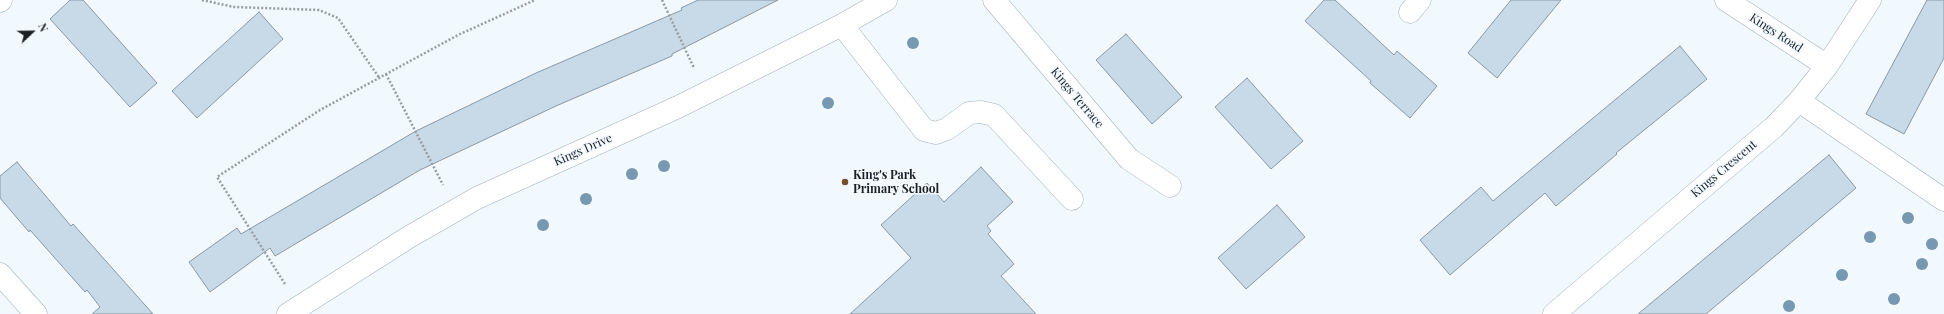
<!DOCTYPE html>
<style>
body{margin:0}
#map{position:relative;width:1944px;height:314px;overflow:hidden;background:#f1f8fe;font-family:"Playfair Display",serif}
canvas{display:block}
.north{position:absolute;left:12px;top:12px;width:40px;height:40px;-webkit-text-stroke:3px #f1f8fe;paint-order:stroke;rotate:68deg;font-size:11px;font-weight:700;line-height:16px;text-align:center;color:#1a2025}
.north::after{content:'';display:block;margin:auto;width:14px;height:18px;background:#1a2025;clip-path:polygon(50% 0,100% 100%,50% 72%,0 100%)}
</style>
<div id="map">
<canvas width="1944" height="314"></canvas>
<div class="north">N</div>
</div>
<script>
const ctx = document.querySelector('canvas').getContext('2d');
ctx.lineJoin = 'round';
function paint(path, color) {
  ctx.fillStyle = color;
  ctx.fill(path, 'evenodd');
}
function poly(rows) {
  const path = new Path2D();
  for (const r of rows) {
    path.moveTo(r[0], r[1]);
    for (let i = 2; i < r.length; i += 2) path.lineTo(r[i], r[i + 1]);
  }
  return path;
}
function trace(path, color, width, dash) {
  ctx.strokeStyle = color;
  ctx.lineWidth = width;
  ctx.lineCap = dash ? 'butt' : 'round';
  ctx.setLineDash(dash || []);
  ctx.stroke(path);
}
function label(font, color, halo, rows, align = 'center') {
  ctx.font = font + ' "Playfair Display",serif';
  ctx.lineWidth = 3;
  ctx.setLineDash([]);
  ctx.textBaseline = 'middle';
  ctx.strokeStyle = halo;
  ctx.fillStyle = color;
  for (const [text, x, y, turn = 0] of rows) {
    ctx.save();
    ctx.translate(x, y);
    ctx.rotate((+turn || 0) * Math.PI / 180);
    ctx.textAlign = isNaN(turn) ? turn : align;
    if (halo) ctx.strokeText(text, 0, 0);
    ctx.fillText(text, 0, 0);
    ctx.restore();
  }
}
const building = poly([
 [70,0,83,0,157,83,130,107,50,19,70,0],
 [698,0,778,0,672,54,672,56,556,106,420,170,275,256,270,248,210,292,189,262,237,228,241,234,416,131,536,73,682,10,681,8,698,0],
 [1324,0,1335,0,1394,55,1397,51,1437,86,1410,118,1370,83,1371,81,1305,21,1324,0],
 [1511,0,1561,0,1497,78,1468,53,1511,0],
 [1927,0,1944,0,1944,58,1904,134,1866,114,1927,0],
 [259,12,283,39,197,118,172,91,259,12],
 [1126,34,1182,97,1152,124,1096,60,1126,34],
 [1680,46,1707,79,1616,153,1617,154,1556,206,1545,193,1450,275,1420,240,1481,187,1493,201,1680,46],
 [1247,78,1303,141,1271,169,1215,107,1247,78],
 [1829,155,1856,188,1706,314,1638,314,1829,155],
 [17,162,71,226,73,224,153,314,92,314,100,307,87,290,85,292,30,230,29,232,0,198,0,176,17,162],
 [981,167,1013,202,987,226,991,231,988,234,1014,264,1001,276,1036,314,850,314,911,258,881,225,927,183,944,202,981,167],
 [1277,205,1305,237,1246,289,1218,258,1277,205]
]);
paint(building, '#c8d9e7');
trace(building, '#8998a5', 1);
const minor = poly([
 [994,0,1129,159,1170,186],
 [1726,0,1827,66],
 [0,1,1,0],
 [1410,12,1420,0],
 [842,25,924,130,936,133,947,129,969,113,981,112,994,115,1072,199],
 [1799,101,1944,200],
 [0,274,36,314],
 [288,314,409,237,477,198,678,107,842,25,886,0],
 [1554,314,1774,127,1799,101,1827,66,1870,0]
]);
trace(minor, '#a0b0bd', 23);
trace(poly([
 [202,0,234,7,319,10,338,18,380,79],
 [662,0,694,68],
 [386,74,443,185],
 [285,284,217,177,320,110,458,35,535,0]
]), '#979ea3', 2.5, [2, 2]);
trace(minor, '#fff', 22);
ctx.fillStyle = '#7698b0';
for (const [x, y] of [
 [913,43],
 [828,103],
 [664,166],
 [632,174],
 [586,199],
 [1908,218],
 [543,225],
 [1870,237],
 [1932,244],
 [1922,264],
 [1842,275],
 [1894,299],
 [1789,306]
]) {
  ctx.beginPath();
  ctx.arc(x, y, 6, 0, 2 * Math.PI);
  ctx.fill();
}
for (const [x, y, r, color] of [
 [845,182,4,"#75502c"]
]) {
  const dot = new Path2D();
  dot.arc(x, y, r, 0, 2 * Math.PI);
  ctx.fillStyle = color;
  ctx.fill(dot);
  trace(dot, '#f1f8fe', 1.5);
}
label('12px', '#1a2025', '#f1f8fe', [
 ["Kings Road",1776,33,33],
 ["Kings Terrace",1077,98,50],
 ["Kings Drive",583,150,-24],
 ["Kings Crescent",1724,169,-40]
]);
label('bold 12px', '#1a2025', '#f1f8fe', [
 ["King's Park",853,175],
 ["Primary School",853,189]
], 'left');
</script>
